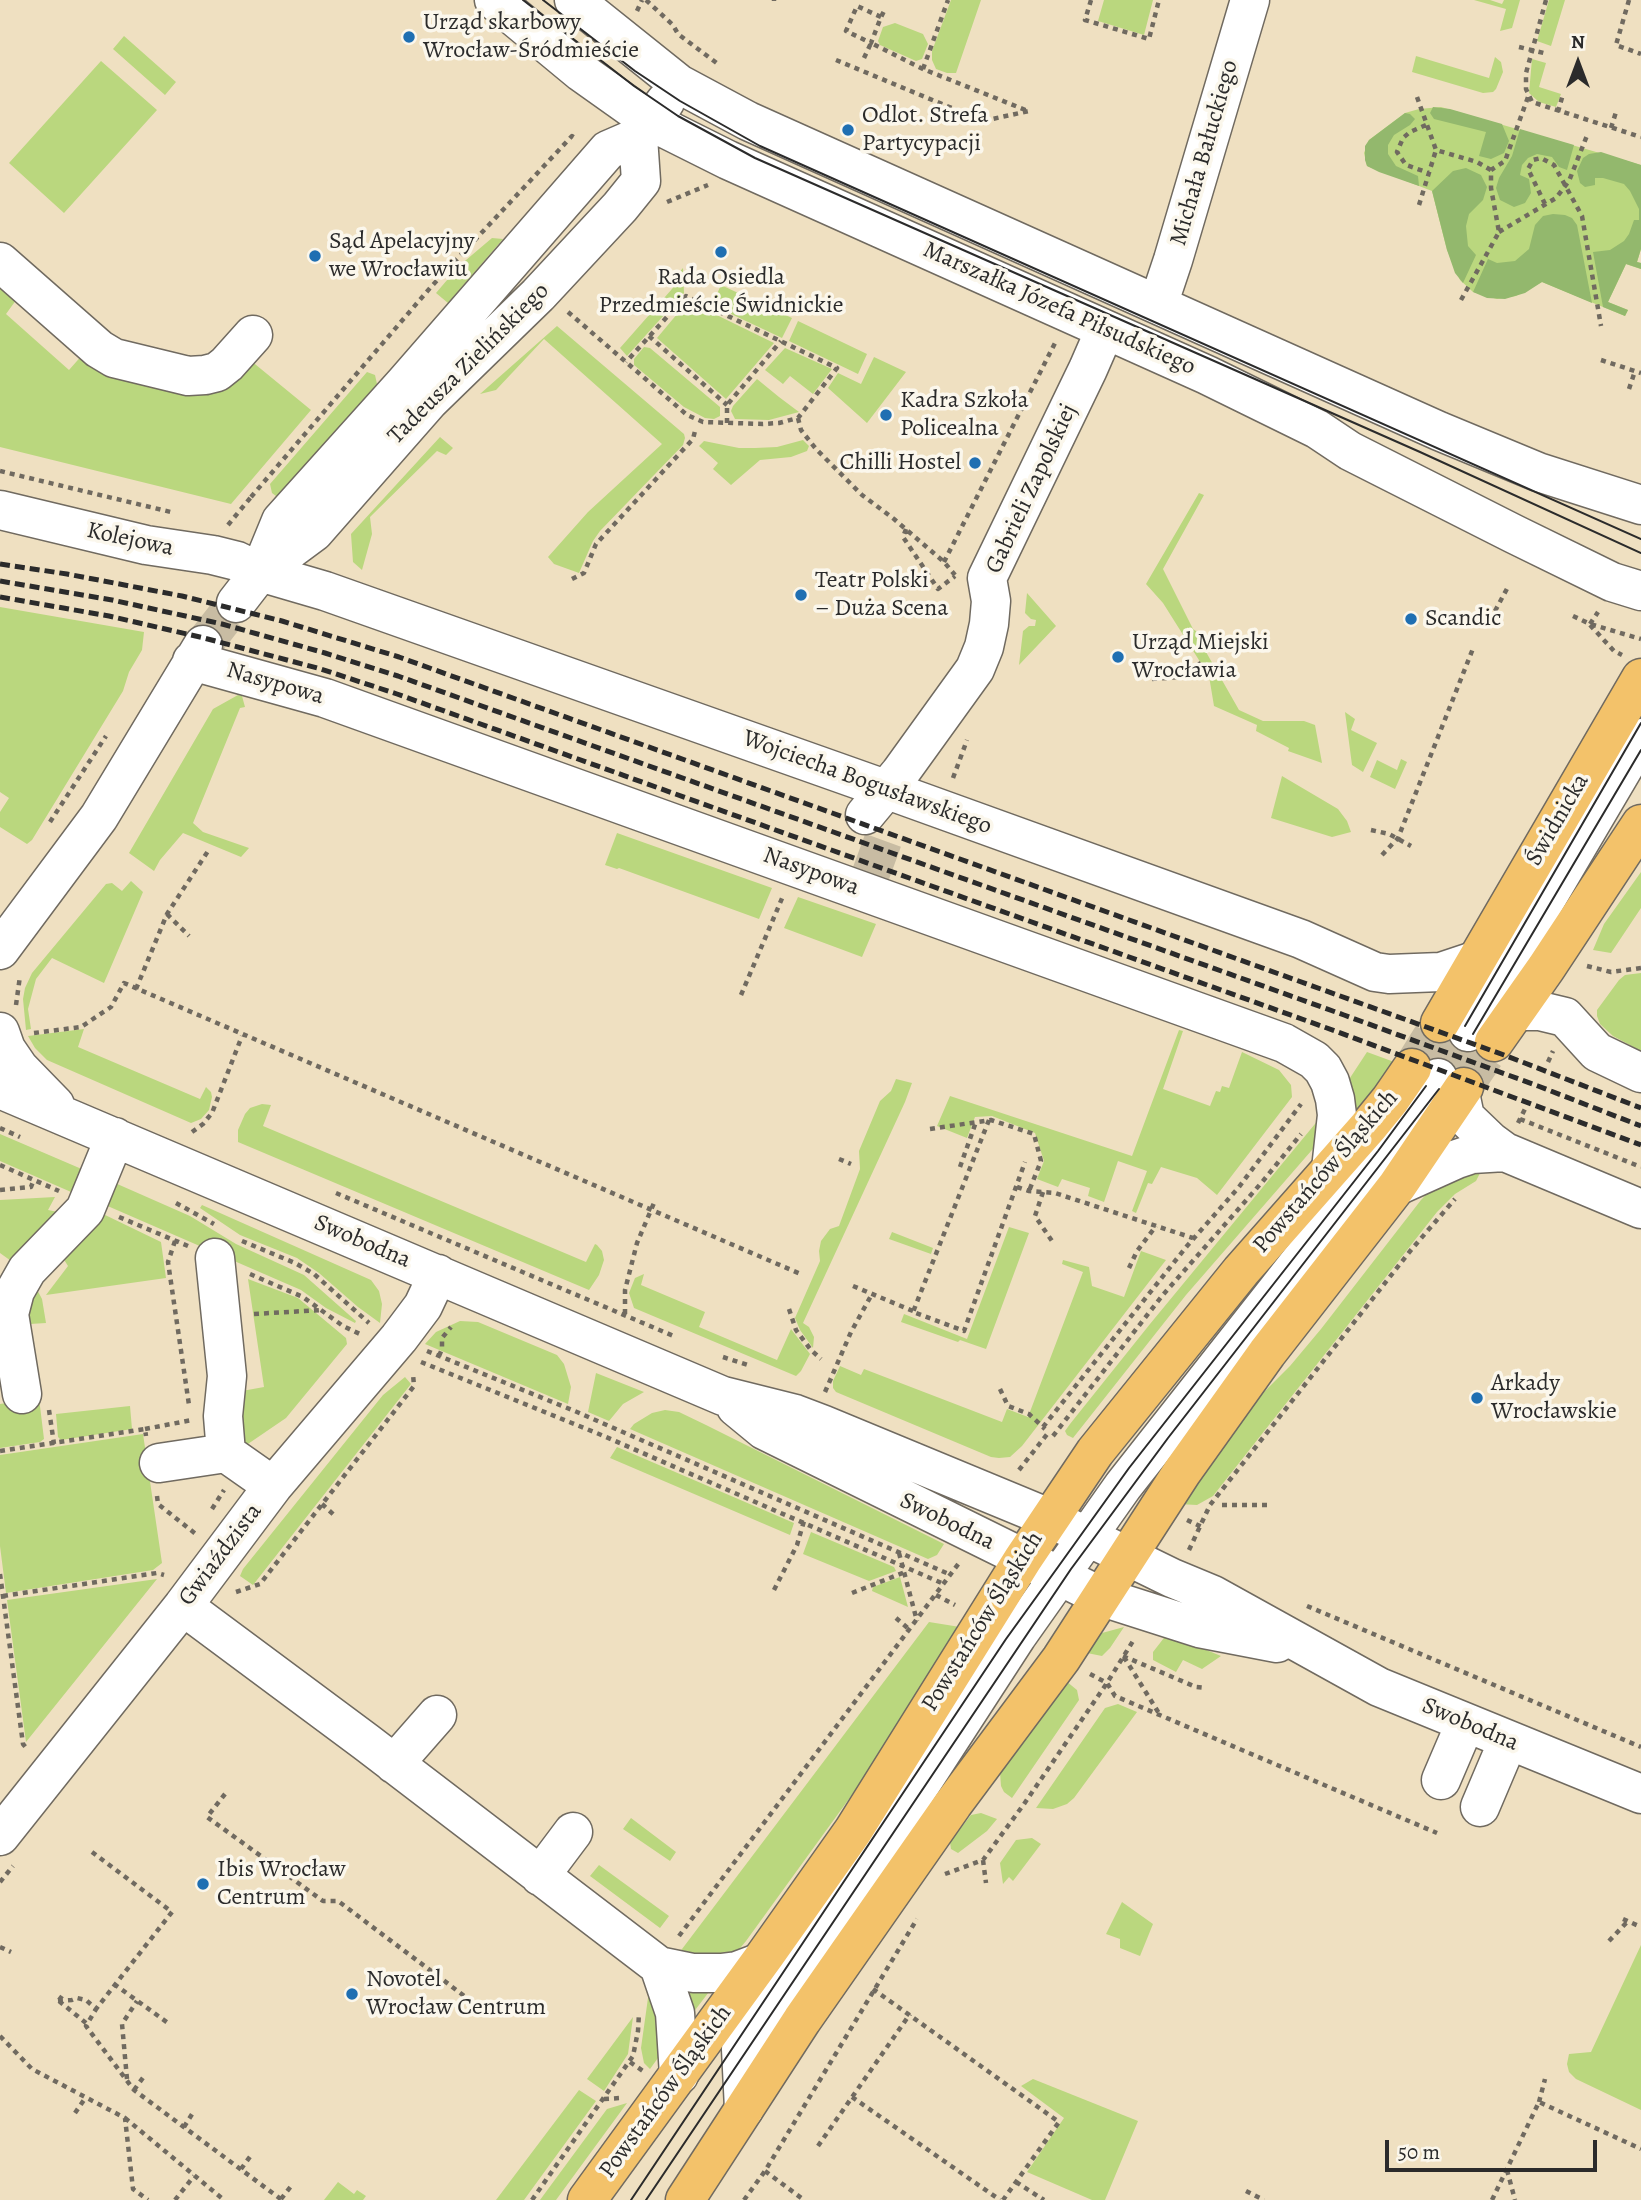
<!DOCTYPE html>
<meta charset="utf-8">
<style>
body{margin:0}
#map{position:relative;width:1641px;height:2200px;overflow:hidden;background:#efe0c1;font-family:Alegreya,serif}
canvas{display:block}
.north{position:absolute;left:1543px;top:28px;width:70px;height:70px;-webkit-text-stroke:5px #fbf7ec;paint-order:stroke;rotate:0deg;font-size:19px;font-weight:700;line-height:28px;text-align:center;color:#2b2b2b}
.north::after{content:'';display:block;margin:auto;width:24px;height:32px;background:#2b2b2b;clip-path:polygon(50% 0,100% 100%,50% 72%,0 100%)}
.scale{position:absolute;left:1385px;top:2140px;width:212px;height:32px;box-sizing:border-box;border:4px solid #2b2b2b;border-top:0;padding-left:9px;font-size:21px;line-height:24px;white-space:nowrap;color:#2b2b2b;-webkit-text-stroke:5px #fbf7ec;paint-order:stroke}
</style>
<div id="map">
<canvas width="1641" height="2200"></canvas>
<div class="north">N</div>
<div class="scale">50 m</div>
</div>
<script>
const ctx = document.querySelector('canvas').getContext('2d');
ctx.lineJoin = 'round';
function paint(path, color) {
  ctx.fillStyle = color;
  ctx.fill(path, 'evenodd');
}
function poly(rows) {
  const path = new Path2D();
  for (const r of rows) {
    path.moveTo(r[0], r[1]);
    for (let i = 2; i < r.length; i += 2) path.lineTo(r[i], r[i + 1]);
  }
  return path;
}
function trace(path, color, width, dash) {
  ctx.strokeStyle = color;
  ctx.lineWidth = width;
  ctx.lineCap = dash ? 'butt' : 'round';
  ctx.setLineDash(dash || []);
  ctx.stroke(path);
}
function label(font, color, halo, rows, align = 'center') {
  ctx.font = font + ' Alegreya,serif';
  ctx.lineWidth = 7;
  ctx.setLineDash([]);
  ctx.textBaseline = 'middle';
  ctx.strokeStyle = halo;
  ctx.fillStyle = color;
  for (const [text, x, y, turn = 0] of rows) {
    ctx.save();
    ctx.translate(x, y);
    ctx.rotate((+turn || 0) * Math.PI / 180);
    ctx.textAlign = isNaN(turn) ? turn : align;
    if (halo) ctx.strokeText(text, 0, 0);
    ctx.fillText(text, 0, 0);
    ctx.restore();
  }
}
paint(poly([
 [951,0,981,0,956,73,947,73,936,69,932,60,932,51],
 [1104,0,1153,0,1144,35,1098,21],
 [1474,0,1490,0,1502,4,1504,0,1520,0,1512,28,1500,31,1506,9],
 [1549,0,1565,0,1551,46,1537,41],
 [895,23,923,34,928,44,922,59,916,61,880,45,878,41,883,27],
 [124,36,176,82,165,95,113,49],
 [1416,56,1489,78,1495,57,1501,62,1503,72,1496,89,1493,92,1483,93,1412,72],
 [1532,59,1546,63,1539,87,1561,94,1556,107,1539,102,1529,93],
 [101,61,157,110,64,213,9,163],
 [1441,107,1641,165,1641,249,1637,262,1641,263,1641,269,1626,264,1608,302,1628,310,1625,316,1542,282,1516,296,1497,299,1473,292,1460,280,1447,250,1432,191,1367,166,1364,153,1369,140,1405,113,1419,109],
 [492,238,503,239,448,303,436,293,459,266],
 [683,268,684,293,627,356,620,348,679,281,675,277],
 [721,285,792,318,782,338,712,305],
 [0,287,19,296,6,314,69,370,84,353,250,360,311,410,231,504,0,447],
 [688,301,774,343,726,399,657,338],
 [798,321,867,354,858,374,789,341],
 [557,326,684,434,685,438,683,445,600,531,593,541,579,573,554,564,548,557,588,512,662,444,544,339,496,390,480,394],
 [644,347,650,348,720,407,720,416,714,419,705,418,684,407,634,365,634,359],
 [785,348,832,369,813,394,790,376,783,384,765,370],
 [874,357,906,372,867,423,828,388,838,373,861,384],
 [367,372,375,375,377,384,280,497,276,496,272,493,270,484],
 [757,379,779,397,799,412,769,420,735,419,731,411,733,406],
 [440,437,453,448,446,455,437,451,370,517,372,534,362,570,353,562,351,534],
 [803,440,809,446,807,451,791,457,760,460,731,485,713,469,718,463,699,446,704,441,739,448,755,448,777,447],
 [1199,493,1204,495,1163,569,1193,629,1209,640,1206,652,1239,710,1263,721,1304,721,1315,725,1322,763,1288,751,1289,748,1256,731,1257,725,1214,706,1209,676,1163,603,1146,584],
 [1027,593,1056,626,1019,665,1023,631,1029,626,1035,626,1036,620,1031,619,1025,613],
 [0,607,144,632,142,650,129,672,123,691,32,840,27,844,0,827,0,812,9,798,0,792],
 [238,695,242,696,245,707,240,708,193,823,203,832,249,848,241,857,183,833,160,860,154,871,129,853,213,709],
 [1345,712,1355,719,1351,730,1377,743,1363,772,1352,765],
 [1401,759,1407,762,1395,789,1370,777,1377,760,1397,770],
 [1282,776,1338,809,1347,821,1351,832,1332,837,1271,818],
 [617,833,772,888,759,919,619,868,617,869,605,865],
 [1641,872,1641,908,1611,953,1593,950,1604,924],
 [131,881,143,892,104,983,52,958,36,979,28,1009,31,1029,26,1030,23,999,25,988,32,973,106,884,112,883,122,891],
 [798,897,876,924,862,957,784,928],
 [1641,973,1641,1051,1613,1036,1600,1024,1597,1016,1597,1010,1619,980,1625,975],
 [84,1029,78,1047,200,1099,206,1087,211,1092,212,1097,209,1110,201,1119,191,1123,47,1060,35,1048,28,1036],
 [1179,1030,1183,1031,1163,1089,1210,1106,1216,1091,1220,1092,1222,1086,1229,1088,1242,1052,1279,1070,1291,1085,1292,1097,1217,1195,1197,1178,1161,1167,1152,1184,1148,1183,1136,1213,1132,1211,1147,1171,1118,1161,1104,1202,1088,1196,1090,1188,1062,1179,1058,1187,1037,1179,1044,1161,1035,1133,992,1116,975,1117,967,1138,937,1126,950,1096,1132,1156],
 [1367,1052,1397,1063,1354,1118,1346,1084],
 [896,1079,912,1083,905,1102,803,1323,809,1327,814,1337,813,1348,800,1330,795,1318,820,1261,819,1251,821,1241,830,1229,839,1226,860,1169,859,1151,880,1101,891,1091],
 [262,1104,271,1105,263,1126,586,1262,595,1244,597,1245,602,1251,604,1260,599,1275,589,1290,238,1142,238,1130,245,1114,250,1108],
 [1324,1113,1318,1143,1186,1295,1073,1438,1067,1435,1065,1431,1070,1424,1150,1324],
 [0,1134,84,1170,78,1195,0,1161],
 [1482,1169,1476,1181,1455,1194,1437,1212,1213,1496,1197,1505,1178,1504,1253,1403,1290,1366,1321,1329,1421,1200,1436,1184],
 [115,1183,190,1216,236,1244,304,1275,356,1321,355,1323,326,1308,301,1290,103,1204],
 [55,1197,48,1210,63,1213,18,1266,0,1253,0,1200],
 [202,1205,371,1280,379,1291,382,1304,380,1323,358,1307,319,1273,297,1258,240,1235,200,1208],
 [101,1213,161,1242,166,1278,46,1295,68,1266,56,1247],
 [1009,1227,1029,1233,986,1349,960,1340,958,1342,901,1322,904,1314,967,1339],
 [892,1232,933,1248,931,1254,889,1239],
 [1141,1251,1166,1260,1022,1446,1010,1457,999,1458,991,1457,836,1392,833,1388,833,1381,840,1366,861,1375,864,1369,1002,1422,1007,1409,1028,1417,1083,1272,1062,1264,1063,1260,1089,1267,1092,1286,1124,1297],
 [644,1274,641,1285,705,1312,699,1327,777,1360,791,1329,810,1354,801,1371,796,1376,634,1308,629,1293,635,1278],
 [248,1279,298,1298,346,1338,347,1344,286,1418,242,1448,242,1391,264,1387],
 [32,1280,42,1299,46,1323,30,1324,22,1311],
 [460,1321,478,1322,557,1355,564,1364,571,1387,568,1404,425,1344,436,1332],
 [596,1373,644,1392,623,1404,609,1421,588,1412],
 [405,1377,411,1384,253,1585,240,1576,243,1569,383,1395],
 [39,1398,44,1439,40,1442,0,1448,0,1404],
 [130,1406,132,1429,61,1440,58,1437,56,1414],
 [665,1410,679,1412,706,1425,944,1544,937,1555,928,1559,630,1429,634,1424,652,1413],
 [143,1434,162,1563,153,1570,6,1593,0,1546,0,1455],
 [617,1447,794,1523,790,1535,610,1458],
 [811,1532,894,1567,896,1571,869,1581,803,1554],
 [900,1577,908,1607,872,1591,873,1587],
 [157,1579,26,1742,7,1600],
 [929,1622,960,1627,867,1774,746,1941,731,1959,676,1957],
 [1124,1627,1110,1648,1102,1656,1087,1653,1102,1633],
 [1167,1634,1221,1656,1202,1669,1183,1660,1176,1672,1153,1660,1153,1652],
 [1066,1681,1077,1690,1079,1700,1012,1798,1004,1792,1001,1786,1000,1772],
 [1118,1704,1137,1712,1074,1798,1067,1804,1053,1809,1036,1808,1105,1708],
 [981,1813,997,1819,987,1831,958,1853,951,1849,950,1842,971,1815],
 [631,1818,676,1852,670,1861,623,1829],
 [1032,1838,1041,1844,1013,1881,1009,1877,1003,1884,1000,1863,1016,1840],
 [599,1865,669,1916,660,1928,590,1876],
 [1122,1902,1153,1924,1140,1956,1120,1948,1120,1939,1106,1934],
 [1641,1945,1641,2110,1576,2079,1569,2072,1567,2064,1569,2054,1591,2052],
 [678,1983,715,1984,686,2022],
 [655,1989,668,2044,650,2069,644,2063,641,2048,648,1998],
 [633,2017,628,2054,604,2091,587,2079],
 [1033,2079,1138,2121,1105,2200,1092,2200,1027,2172,1064,2118,1021,2086],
 [579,2090,596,2101,524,2200,496,2200],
 [627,2103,556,2200,540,2200,607,2109],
 [338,2182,354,2194,357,2190,366,2196,363,2200,324,2200]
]), '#bad77e');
paint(poly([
 [1433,107,1450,109,1502,124,1509,141,1504,153,1491,159,1479,156,1486,132,1434,119,1430,113],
 [1405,113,1410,114,1415,119,1410,125,1394,135,1388,145,1388,154,1396,166,1418,176,1419,186,1379,172,1367,166,1365,160,1365,146,1369,140],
 [1520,129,1574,145,1567,170,1559,167,1552,157,1537,154,1528,158,1522,165,1520,175,1529,179,1531,193,1525,203,1514,207,1500,200,1496,188,1499,178,1512,156],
 [1601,152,1641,165,1641,249,1637,262,1641,263,1641,269,1626,264,1608,302,1628,310,1625,316,1603,307,1593,252,1610,250,1624,241,1629,234,1634,220,1639,220,1639,209,1630,191,1624,184,1603,178,1595,178,1595,185,1585,187,1580,183,1577,171,1583,158,1589,154],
 [1466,168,1481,175,1487,187,1483,200,1469,214,1466,226,1468,246,1476,255,1463,283,1455,273,1447,250,1432,191,1453,171],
 [1553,214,1565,215,1572,218,1577,225,1592,303,1542,282,1525,293,1505,299,1487,298,1473,292,1488,259,1497,263,1515,261,1529,249,1535,225,1543,216]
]), '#93b86d');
trace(poly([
 [203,645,236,603],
 [870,876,889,824],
 [1438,1078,1468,1032]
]), '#c8bca3', 38, [38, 19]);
trace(poly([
 [1412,1068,1440,1023],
 [1464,1087,1494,1042]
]), '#c8bca3', 38, [38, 19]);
const minor = poly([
 [494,0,581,72,650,121,728,160,1207,375,1317,429,1350,451,1514,534,1612,582,1641,591],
 [574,0,679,84,748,121,1439,431,1538,472,1641,505],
 [0,262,99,349,114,358,188,376,205,375,217,372,227,364,253,335],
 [1158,305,1173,260,1250,0],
 [0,510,146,545,213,555,237,561,260,572,325,591,899,794,1301,939,1375,972,1389,974,1441,972,1474,961],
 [260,572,314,532,429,401,538,295,620,207,641,181,638,137],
 [236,603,260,572,281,521,405,383,608,150,638,137,665,102],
 [192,661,325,698,1284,1043,1314,1060,1323,1069,1330,1082,1335,1099,1337,1115,1331,1169],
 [865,815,900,773,975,669,984,647,989,624,991,601,987,578,1088,369,1105,330],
 [0,950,99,817,203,645],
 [1515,1011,1540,1011,1565,1017,1597,1052,1641,1073],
 [0,1032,6,1049,19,1068,55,1105],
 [1468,1032,1641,738],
 [0,1089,723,1396,795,1414,824,1425,1049,1518,1172,1578,1213,1595,1379,1687,1641,1794],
 [1460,1093,1465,1117,1490,1141,1505,1152,1641,1209],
 [1397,1186,1457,1159,1472,1154,1505,1152],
 [215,1258,227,1376,223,1416,226,1453],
 [22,1394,9,1314,15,1291,27,1270,85,1210,115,1137],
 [736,1407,764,1430,1102,1597,1199,1628,1277,1643],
 [159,1463,226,1453,273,1486],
 [183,1606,366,1742,659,1966,693,1973,721,1973,737,1971,761,1962],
 [394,1764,437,1715],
 [1441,1780,1465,1724],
 [1480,1807,1508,1741],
 [0,1836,183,1606,273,1486,399,1338,423,1306,438,1274],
 [540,1876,573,1832],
 [659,1966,675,2013,679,2075],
 [744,2109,741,2049,906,1807,1017,1636,1123,1486,1338,1213,1425,1099,1438,1078]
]);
const major = poly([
 [1440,1023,1641,678],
 [1494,1042,1546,968,1641,824],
 [587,2200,766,1954,853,1831,1023,1559,1095,1452,1241,1271,1368,1127,1390,1100,1412,1068],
 [685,2200,802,2020,846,1957,953,1804,1061,1659,1182,1472,1267,1353,1397,1186,1464,1087]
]);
trace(minor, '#706a60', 41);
trace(major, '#706a60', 41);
trace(poly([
 [646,0,673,25,678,34,718,64],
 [774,0,774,1],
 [1091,0,1085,20,1149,39,1159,0],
 [1546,0,1526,73,1526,89,1532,102,1641,137],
 [1629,0,1616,45,1641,54],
 [637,11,642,0],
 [881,17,857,6,846,31,871,43,881,17,885,9],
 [1519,47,1548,54],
 [864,58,871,43,923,69,1028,111],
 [836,60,983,121,1029,111],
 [923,69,948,0],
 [1417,97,1436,150,1477,162,1491,170],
 [1558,112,1563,94],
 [1426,125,1410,132,1403,138,1397,152,1406,165,1429,173],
 [1611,128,1616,112],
 [667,202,708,185],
 [1545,204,1528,169,1533,160,1541,158,1554,165,1582,216,1601,326],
 [1419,205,1436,150],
 [1499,232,1556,198,1569,181,1588,133],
 [1461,300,1499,232,1491,188,1491,170,1505,161,1528,97],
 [568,312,626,362,687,415,703,422,763,424,779,423,798,418,837,368,686,296,626,362],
 [649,336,727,405],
 [1601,360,1641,373],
 [1629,389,1635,371],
 [798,418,801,430,816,449,862,495,894,519,944,562,955,575],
 [727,423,727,405,781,341],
 [0,471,175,513],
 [251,497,430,288,572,136,576,139],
 [228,525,251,497],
 [906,529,903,537,938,589,955,576],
 [944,562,1055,343],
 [572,579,584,573,596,544,693,439,695,431],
 [1495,611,1509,585],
 [1573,616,1590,624,1641,639],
 [1590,624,1598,612],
 [1590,625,1614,651,1622,655],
 [1152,679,1179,677,1201,663],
 [953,778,967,740],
 [50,822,106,736],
 [1371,830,1389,834,1411,846],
 [1382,855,1398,838,1474,646],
 [167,914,189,936],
 [1587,966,1611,972,1641,968],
 [136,989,167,914,210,848],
 [741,995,783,896],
 [16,1005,20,976],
 [34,1033,81,1027,111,1007,124,983,803,1275],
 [1548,1062,1553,1051],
 [1520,1119,1641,1167],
 [989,1120,913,1312,964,1331,1025,1162],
 [1518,1123,1525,1109],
 [0,1128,20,1137],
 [930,1129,991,1120,1034,1134,1041,1161,1029,1191],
 [192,1132,203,1124,212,1113,242,1036],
 [839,1159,851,1164],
 [0,1165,59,1191],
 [960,1167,976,1122],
 [1017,1187,1029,1191,1055,1193,1193,1238],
 [0,1190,31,1187,34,1179],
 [1043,1192,1035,1216,1052,1241],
 [336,1193,676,1337],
 [176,1203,214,1224],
 [119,1217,188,1246],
 [175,1241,168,1262,189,1405],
 [242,1241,295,1263,314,1274,369,1323],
 [1129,1268,1137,1251,1156,1226],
 [250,1274,303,1297,343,1326,362,1335],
 [853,1286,913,1311],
 [789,1309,796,1330,811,1350,821,1359],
 [254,1314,322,1310],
 [625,1314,625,1290,637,1243,654,1203],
 [427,1351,577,1412,951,1575],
 [439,1356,442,1349,442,1338,451,1327],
 [723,1357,748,1365],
 [421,1362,599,1434,944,1584],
 [1000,1389,1008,1406,1029,1414,1045,1429],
 [825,1392,851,1332,872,1294],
 [49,1410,54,1444],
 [1043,1427,1187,1246,1239,1187,1301,1104],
 [145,1429,192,1420],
 [1053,1436,1162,1296,1263,1181,1301,1134],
 [0,1451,145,1429,146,1436],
 [1019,1470,1048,1433],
 [157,1496,158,1504,197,1535],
 [322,1504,334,1515],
 [1222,1505,1269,1505],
 [212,1509,224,1490],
 [1187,1520,1202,1527],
 [1189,1550,1210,1505,1411,1250,1455,1199],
 [899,1553,917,1621],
 [0,1574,23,1744,27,1749],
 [774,1590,797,1545,804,1521],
 [236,1592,260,1584,414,1386,413,1374],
 [852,1593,905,1572],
 [936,1595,955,1605],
 [3,1596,157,1573,164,1575],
 [1307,1606,1641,1747],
 [896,1618,911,1631],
 [1123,1656,1196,1687,1206,1688],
 [1124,1657,1160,1715],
 [1090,1674,1107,1683,1115,1696,1437,1833],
 [225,1794,207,1817,323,1901,338,1901,475,2004],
 [92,1852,172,1912,96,2009],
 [983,1860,986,1883],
 [945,1874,983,1860,1024,1804,1107,1683,1133,1641],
 [0,1882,13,1866],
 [1623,1919,1641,1927],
 [679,1936,959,1563],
 [1609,1941,1628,1921],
 [0,1947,11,1952],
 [114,1984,168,2023],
 [873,1989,1059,2122,1003,2200],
 [59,2000,65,1992],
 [58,2001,72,2000,77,1998,86,2000,96,2009,86,2026,134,2090,282,2200],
 [59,2001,86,2023],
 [0,2036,32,2069,125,2118,133,2189,148,2200],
 [630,2062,643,2071],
 [127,2079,122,2024,137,2001],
 [134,2090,145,2075],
 [852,2097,1000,2200],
 [604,2099,621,2098],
 [1539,2102,1545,2079],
 [75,2113,86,2097],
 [125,2118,224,2200],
 [184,2127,194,2111],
 [818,2146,910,2014],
 [241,2169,252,2154],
 [1507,2170,1515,2200],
 [765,2171,804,2200],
 [1016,2182,1044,2200],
 [1246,2191,1264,2200],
 [281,2199,292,2185],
 [175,2200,194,2176],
 [532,2200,633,2056,638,2031,639,2013],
 [744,2200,765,2171,917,1919],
 [1492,2200,1539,2102,1641,2149]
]), '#706a60', 4.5, [5, 5]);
trace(minor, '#fff', 38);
trace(major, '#f3c26a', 38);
trace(poly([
 [523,0,634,86,678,116,755,158,1420,452,1641,553],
 [543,0,635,71,680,101,760,146,1641,539],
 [1465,1026,1641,723],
 [1473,1034,1641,750],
 [631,2200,1006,1639,1058,1567,1129,1468,1378,1151,1426,1086],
 [646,2200,1071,1569,1168,1438,1439,1089]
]), '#2b2b2b', 2);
trace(poly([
 [0,564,67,574,182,596,282,621,399,657,1504,1055,1641,1108],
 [0,581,112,600,222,624,325,653,398,676,1344,1015,1538,1086,1641,1126],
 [0,597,109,616,204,638,321,669,397,694,1338,1032,1641,1145]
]), '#2b2b2b', 5, [10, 5]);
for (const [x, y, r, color] of [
 [409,37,7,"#1f6fb2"],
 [848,130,7,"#1f6fb2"],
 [721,252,7,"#1f6fb2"],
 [315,256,7,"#1f6fb2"],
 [886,415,7,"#1f6fb2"],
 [975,463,7,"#1f6fb2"],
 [801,595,7,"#1f6fb2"],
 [1411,619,7,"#1f6fb2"],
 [1118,657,7,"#1f6fb2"],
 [1477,1398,7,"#1f6fb2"],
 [203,1884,7,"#1f6fb2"],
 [352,1994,7,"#1f6fb2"]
]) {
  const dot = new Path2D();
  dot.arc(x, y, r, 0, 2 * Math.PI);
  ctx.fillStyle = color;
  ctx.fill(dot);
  trace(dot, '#fbf7ec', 2.5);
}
label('24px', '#2b2b2b', '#fbf7ec', [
 ["Urząd skarbowy",423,23],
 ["Wrocław-Śródmieście",423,51],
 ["Odlot. Strefa",862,116],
 ["Partycypacji",862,144],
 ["Sąd Apelacyjny",329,242],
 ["we Wrocławiu",329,270],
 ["Rada Osiedla",721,278,"center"],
 ["Przedmieście Świdnickie",721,306,"center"],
 ["Kadra Szkoła",900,401],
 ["Policealna",900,429],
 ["Chilli Hostel",961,463,"right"],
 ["Teatr Polski",815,581],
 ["– Duża Scena",815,609],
 ["Scandic",1425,619],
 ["Urząd Miejski",1132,643],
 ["Wrocławia",1132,671],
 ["Arkady",1491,1384],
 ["Wrocławskie",1491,1412],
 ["Ibis Wrocław",217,1870],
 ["Centrum",217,1898],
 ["Novotel",366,1980],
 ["Wrocław Centrum",366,2008]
], 'left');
label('24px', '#2b2b2b', '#fbf7ec', [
 ["Michała Bałuckiego",1205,153,-74],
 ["Marszałka Józefa Piłsudskiego",1059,309,24],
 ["Tadeusza Zielińskiego",469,364,-45],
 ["Gabrieli Zapolskiej",1032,489,-65],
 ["Kolejowa",130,540,12],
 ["Nasypowa",275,684,16],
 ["Wojciecha Bogusławskiego",867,783,20],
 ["Świdnicka",1558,820,-60],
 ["Nasypowa",811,872,20],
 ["Powstańców Śląskich",1326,1172,-49],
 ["Swobodna",362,1242,23],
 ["Swobodna",947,1522,26],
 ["Gwiaździsta",221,1555,-53],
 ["Powstańców Śląskich",983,1622,-58],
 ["Swobodna",1470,1725,23],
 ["Powstańców Śląskich",666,2092,-54]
]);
</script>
